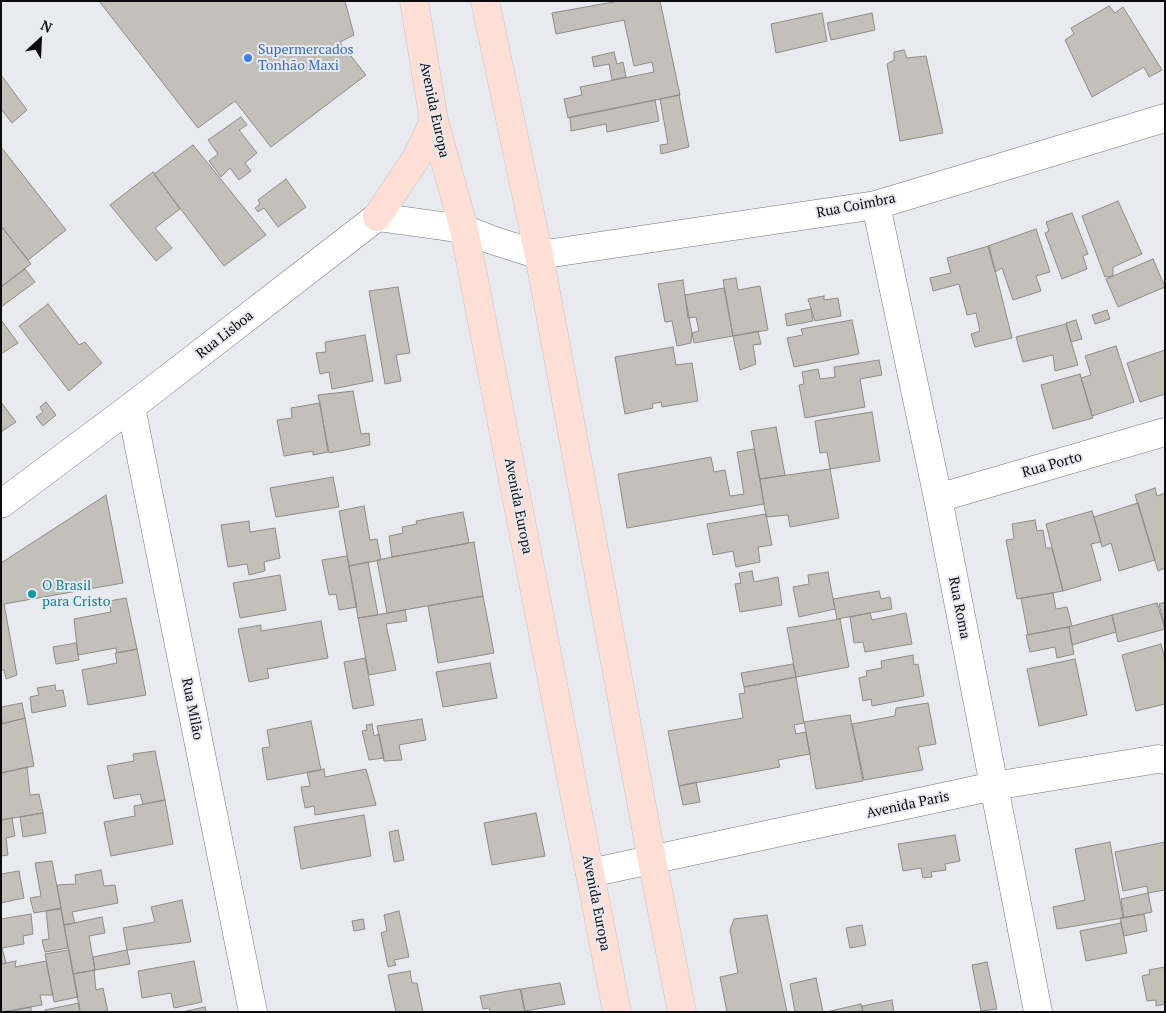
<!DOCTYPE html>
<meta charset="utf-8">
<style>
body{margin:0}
#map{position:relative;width:1166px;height:1013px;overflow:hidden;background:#e9eaf0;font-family:"PT Serif",serif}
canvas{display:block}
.frame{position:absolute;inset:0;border:2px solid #0c0c0e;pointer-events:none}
.north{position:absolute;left:15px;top:15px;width:50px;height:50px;-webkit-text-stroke:4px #e9eaf0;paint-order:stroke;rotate:25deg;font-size:14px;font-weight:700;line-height:20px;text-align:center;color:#0c0c0e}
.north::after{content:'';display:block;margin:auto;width:18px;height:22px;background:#0c0c0e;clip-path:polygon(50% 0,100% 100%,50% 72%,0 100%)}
</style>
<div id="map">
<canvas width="1166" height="1013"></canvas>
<div class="frame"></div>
<div class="north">N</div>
</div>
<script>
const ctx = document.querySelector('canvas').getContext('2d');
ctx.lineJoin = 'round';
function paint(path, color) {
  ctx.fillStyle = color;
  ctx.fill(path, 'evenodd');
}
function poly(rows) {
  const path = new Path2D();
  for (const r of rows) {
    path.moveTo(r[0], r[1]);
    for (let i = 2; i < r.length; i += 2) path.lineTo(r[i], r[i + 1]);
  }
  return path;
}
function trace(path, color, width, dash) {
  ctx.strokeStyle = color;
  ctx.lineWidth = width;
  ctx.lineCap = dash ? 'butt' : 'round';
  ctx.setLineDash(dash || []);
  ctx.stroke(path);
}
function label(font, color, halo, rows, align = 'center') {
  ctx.font = font + ' "PT Serif",serif';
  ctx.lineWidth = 4;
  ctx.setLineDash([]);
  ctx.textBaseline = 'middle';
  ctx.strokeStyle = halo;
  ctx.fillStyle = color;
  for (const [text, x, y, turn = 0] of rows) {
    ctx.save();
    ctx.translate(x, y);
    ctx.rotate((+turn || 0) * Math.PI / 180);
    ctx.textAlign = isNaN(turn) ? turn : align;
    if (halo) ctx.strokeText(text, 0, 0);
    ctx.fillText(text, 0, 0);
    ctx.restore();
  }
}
const building = poly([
 [99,1,345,1,354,35,340,42,366,75,271,147,235,101,198,128,99,1],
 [619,1,660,1,680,95,568,118,564,99,582,95,580,87,654,72,652,62,634,66,624,20,556,34,552,13,619,1],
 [1109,6,1115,13,1123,7,1162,70,1149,77,1144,67,1092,97,1065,40,1074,34,1071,28,1109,6],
 [822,13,827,41,776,53,771,24,822,13],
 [872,13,875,30,831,40,827,23,872,13],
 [904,50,907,58,926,56,943,133,900,141,887,64,894,60,894,52,904,50],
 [614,52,617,64,623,62,626,77,612,80,609,64,594,67,592,57,614,52],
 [1,75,27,110,12,123,1,109,1,75],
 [679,95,689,147,661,154,660,145,668,144,660,99,679,95],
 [655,100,659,121,607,132,606,124,571,131,570,117,655,100],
 [241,117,247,125,239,130,257,153,245,163,251,171,239,180,230,168,221,177,209,161,218,154,208,140,241,117],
 [193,145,266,235,224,266,154,174,193,145],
 [1,147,66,230,28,260,1,226,1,147],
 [153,172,180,209,155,228,172,248,156,261,110,205,153,172],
 [286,179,306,207,278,227,264,208,258,212,255,208,260,204,258,200,286,179],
 [1118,201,1142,254,1113,267,1113,276,1105,277,1082,216,1118,201],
 [1072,213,1088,254,1083,256,1087,269,1062,279,1045,233,1049,231,1046,222,1072,213],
 [1,226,31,264,1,287,1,226],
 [1036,229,1050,272,1036,276,1041,291,1013,300,1002,268,995,272,988,246,1036,229],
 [989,246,1012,338,975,347,971,334,980,331,976,313,967,315,959,284,933,291,930,278,951,273,947,258,989,246],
 [1153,259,1165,287,1118,307,1106,279,1153,259],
 [25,269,35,282,1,307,1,287,25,269],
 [736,278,738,290,760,286,768,330,733,336,723,280,736,278],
 [683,280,688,318,689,318,692,333,691,343,677,346,672,321,665,322,658,284,683,280],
 [398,287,410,353,396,355,401,381,385,384,369,291,398,287],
 [724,288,733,336,694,343,692,333,699,331,696,317,689,318,685,295,724,288],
 [824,296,824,300,838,298,841,316,815,321,808,299,824,296],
 [48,304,79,345,85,342,102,363,69,391,19,326,48,304],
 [811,309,813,321,787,326,785,314,811,309],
 [1107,310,1110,319,1095,324,1092,315,1107,310],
 [1,320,18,343,1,354,1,320],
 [852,320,859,354,794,367,787,338,803,335,801,329,852,320],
 [1076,320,1082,339,1071,342,1066,323,1076,320],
 [1066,324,1078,365,1055,371,1053,355,1023,362,1016,337,1066,324],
 [758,331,761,344,753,345,756,364,740,370,733,336,758,331],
 [365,335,373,381,332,389,329,372,320,374,316,353,326,352,325,342,365,335],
 [1116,346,1134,402,1092,416,1081,378,1091,375,1085,356,1116,346],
 [673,347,676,365,692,363,698,401,662,407,661,402,652,404,653,408,625,414,615,357,673,347],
 [1165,350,1165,394,1140,402,1127,363,1165,350],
 [879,360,882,375,860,379,865,407,805,418,799,385,804,384,802,372,818,369,820,379,835,377,834,367,879,360],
 [1080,374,1093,418,1053,429,1041,385,1080,374],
 [353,391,361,434,369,433,370,445,329,453,318,395,353,391],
 [1,402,16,422,1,432,1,402],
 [46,402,56,415,43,426,36,417,43,412,40,407,46,402],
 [320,403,328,452,313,455,313,451,284,456,277,420,292,418,291,408,320,403],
 [872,412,880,461,830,469,827,452,820,453,815,421,872,412],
 [776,427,785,475,760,479,751,431,776,427],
 [754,449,764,504,627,528,618,474,711,457,714,472,725,470,730,496,744,494,737,452,754,449],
 [830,469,839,518,790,527,788,515,766,517,760,479,830,469],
 [333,477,339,507,276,517,270,488,333,477],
 [1155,488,1157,496,1165,493,1165,568,1158,571,1135,495,1155,488],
 [106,495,123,583,4,604,17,675,6,679,4,670,1,670,1,563,106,495],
 [1138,503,1155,560,1119,571,1111,543,1102,547,1094,517,1138,503],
 [364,506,370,540,377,539,381,560,349,566,339,511,364,506],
 [1092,511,1101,542,1091,544,1101,580,1063,591,1046,524,1092,511],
 [463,512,469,543,392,557,389,536,403,533,402,527,417,524,416,521,463,512],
 [766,514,772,545,758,547,760,562,736,567,733,551,713,555,707,524,766,514],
 [1035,520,1037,531,1043,530,1046,548,1052,548,1063,591,1017,599,1006,540,1014,539,1012,524,1035,520],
 [249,521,250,532,275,528,280,558,264,562,265,571,249,575,247,564,228,567,221,525,249,521],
 [474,542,483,596,387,613,377,560,474,542],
 [347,556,357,607,339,610,336,594,329,595,322,560,347,556],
 [368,562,378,615,358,618,349,566,368,562],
 [752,571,754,582,778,577,782,605,740,612,735,584,741,583,739,573,752,571],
 [828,572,835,609,799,617,793,587,809,584,808,575,828,572],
 [280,575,286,610,240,618,233,583,280,575],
 [879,591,881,599,890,597,892,609,837,619,833,599,879,591],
 [1053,593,1056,609,1067,607,1072,626,1028,635,1021,598,1053,593],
 [483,596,494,653,438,663,428,606,483,596],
 [126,598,137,649,117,653,116,648,78,655,74,619,111,612,109,601,126,598],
 [1165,602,1165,627,1159,604,1165,602],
 [1157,603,1165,629,1118,642,1112,615,1157,603],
 [405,610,407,621,386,624,396,670,369,675,358,618,405,610],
 [870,613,872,620,906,613,912,644,865,652,863,642,854,643,850,617,870,613],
 [1112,615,1116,632,1072,645,1069,627,1112,615],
 [840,619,849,667,796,677,787,628,840,619],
 [321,621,328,658,267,669,269,678,249,682,238,629,261,625,261,631,321,621],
 [1069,627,1074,654,1057,658,1055,647,1030,652,1026,635,1069,627],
 [76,643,79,660,56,664,53,647,76,643],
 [1161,644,1165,660,1165,704,1136,711,1122,655,1161,644],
 [137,649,146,695,88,705,82,670,117,663,115,653,137,649],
 [913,655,914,665,918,664,924,696,872,706,871,699,863,701,859,678,867,676,866,671,882,668,881,661,913,655],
 [365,658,374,705,353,709,344,662,365,658],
 [1075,659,1087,715,1039,726,1027,669,1075,659],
 [490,663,497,698,443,707,436,672,490,663],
 [793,664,796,677,744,687,741,673,793,664],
 [796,677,804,723,794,725,796,734,806,732,810,754,778,760,780,767,679,786,668,731,743,718,739,694,745,693,744,687,796,677],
 [55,685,56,691,63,690,66,706,32,713,30,697,39,695,37,688,55,685],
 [22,703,25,718,2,724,1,707,22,703],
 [928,703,936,744,918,747,923,770,864,780,852,724,895,716,896,708,928,703],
 [850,715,863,781,816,789,804,722,850,715],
 [25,718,34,766,1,773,1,724,25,718],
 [422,719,426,740,399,745,402,760,384,761,377,726,422,719],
 [311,721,321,770,267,780,262,748,270,747,267,730,311,721],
 [372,724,374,736,379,734,384,758,369,760,362,731,367,730,366,725,372,724],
 [155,751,165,800,143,804,140,794,114,799,107,766,134,761,133,754,155,751],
 [27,767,30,795,39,794,43,813,1,820,1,773,27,767],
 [324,769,325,777,366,769,376,805,315,815,314,806,305,808,301,787,310,786,307,772,324,769],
 [696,782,700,802,683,805,679,786,696,782],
 [165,800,173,844,111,856,104,822,135,816,134,806,165,800],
 [43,813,46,833,23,837,20,817,43,813],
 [536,813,545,856,492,865,484,823,536,813],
 [364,815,371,856,301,869,294,827,364,815],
 [12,818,15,836,6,838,8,855,1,856,1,820,12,818],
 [398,830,404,860,394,862,389,832,398,830],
 [955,835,960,861,945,864,946,870,931,872,932,877,923,878,921,868,903,871,898,844,955,835],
 [1110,842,1123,918,1057,929,1053,907,1085,900,1075,849,1110,842],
 [1165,842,1165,890,1148,893,1147,886,1123,891,1115,852,1165,842],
 [52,861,61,908,34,913,30,898,41,896,35,863,52,861],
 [101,870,104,886,115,885,118,903,72,912,75,923,64,925,57,885,76,884,75,875,101,870],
 [19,871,24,898,1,903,1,874,19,871],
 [1148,893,1152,912,1124,918,1121,899,1148,893],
 [182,900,191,942,127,950,123,928,155,922,151,907,182,900],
 [61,909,68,948,45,952,42,940,49,939,46,911,61,909],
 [399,911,409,957,394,960,396,965,388,967,381,933,387,931,384,915,399,911],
 [31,914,33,934,23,936,24,944,2,948,6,963,1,964,1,919,31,914],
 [1144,914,1147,931,1124,936,1120,918,1144,914],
 [767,915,787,1012,727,1012,720,977,738,973,730,930,734,919,767,915],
 [102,917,105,933,89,936,95,970,73,974,64,925,102,917],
 [363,919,365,929,354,931,352,921,363,919],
 [1121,923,1127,953,1086,961,1080,931,1121,923],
 [862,925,866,945,850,948,846,928,862,925],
 [69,950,78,997,54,1002,45,954,69,950],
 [127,950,130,964,95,970,93,957,127,950],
 [16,961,15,967,46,961,53,995,40,995,42,1005,1,1012,1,964,16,961],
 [194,961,202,1002,174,1008,171,993,142,998,138,971,194,961],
 [987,962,997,1009,981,1011,972,965,987,962],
 [1165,967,1165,1004,1156,1006,1156,1000,1147,1001,1142,976,1150,974,1149,970,1165,967],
 [94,970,96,990,103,988,108,1012,80,1012,73,974,94,970],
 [410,971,412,983,417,983,423,1012,396,1012,388,975,410,971],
 [816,978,823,1012,795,1012,790,984,816,978],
 [560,983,565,1004,525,1011,521,989,560,983],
 [520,989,525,1012,490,1012,489,1008,483,1009,480,996,520,989],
 [892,1000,894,1012,863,1012,862,1006,892,1000],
 [79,1003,80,1012,45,1012,45,1010,79,1003],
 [861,1004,863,1012,826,1012,861,1004],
 [31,1007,31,1012,8,1012,31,1007],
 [205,1007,206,1012,182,1012,205,1007]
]);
paint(building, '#c3c0ba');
trace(building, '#8f8b86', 1);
const minor = poly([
 [876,205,938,498,1038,1012],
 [131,407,253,1012],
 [938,498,1165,432],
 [1,504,131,407,377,217,464,229,492,240,539,255,876,205,1165,118],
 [590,873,994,786,1158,759,1165,760]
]);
const major = poly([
 [414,1,434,121,464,229,617,1012],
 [485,1,539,255,652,860,682,1012],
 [377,217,417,157,434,121]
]);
trace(minor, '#737479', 29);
trace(major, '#c5c5c5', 29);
trace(minor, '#fff', 28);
trace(major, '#fddfd6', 28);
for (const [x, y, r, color] of [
 [248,58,5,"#3f7fe0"],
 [32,594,5,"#0f9aa8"]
]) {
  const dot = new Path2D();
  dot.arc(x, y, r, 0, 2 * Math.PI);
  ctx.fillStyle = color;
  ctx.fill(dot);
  trace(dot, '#e9eaf0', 2);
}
label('14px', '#366cbe', '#e9eaf0', [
 ["Supermercados",258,50],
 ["Tonhão Maxi",258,66]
], 'left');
label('14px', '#0c0c0e', '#e9eaf0', [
 ["Avenida Europa",434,110,78],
 ["Rua Coimbra",856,206,-11],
 ["Rua Lisboa",225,335,-38],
 ["Rua Porto",1052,465,-16],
 ["Avenida Europa",518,506,79],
 ["Rua Roma",959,608,79],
 ["Rua Milão",192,709,79],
 ["Avenida Paris",908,805,-12],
 ["Avenida Europa",596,903,79]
]);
label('14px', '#0d838f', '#e9eaf0', [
 ["O Brasil",42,586],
 ["para Cristo",42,602]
], 'left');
</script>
